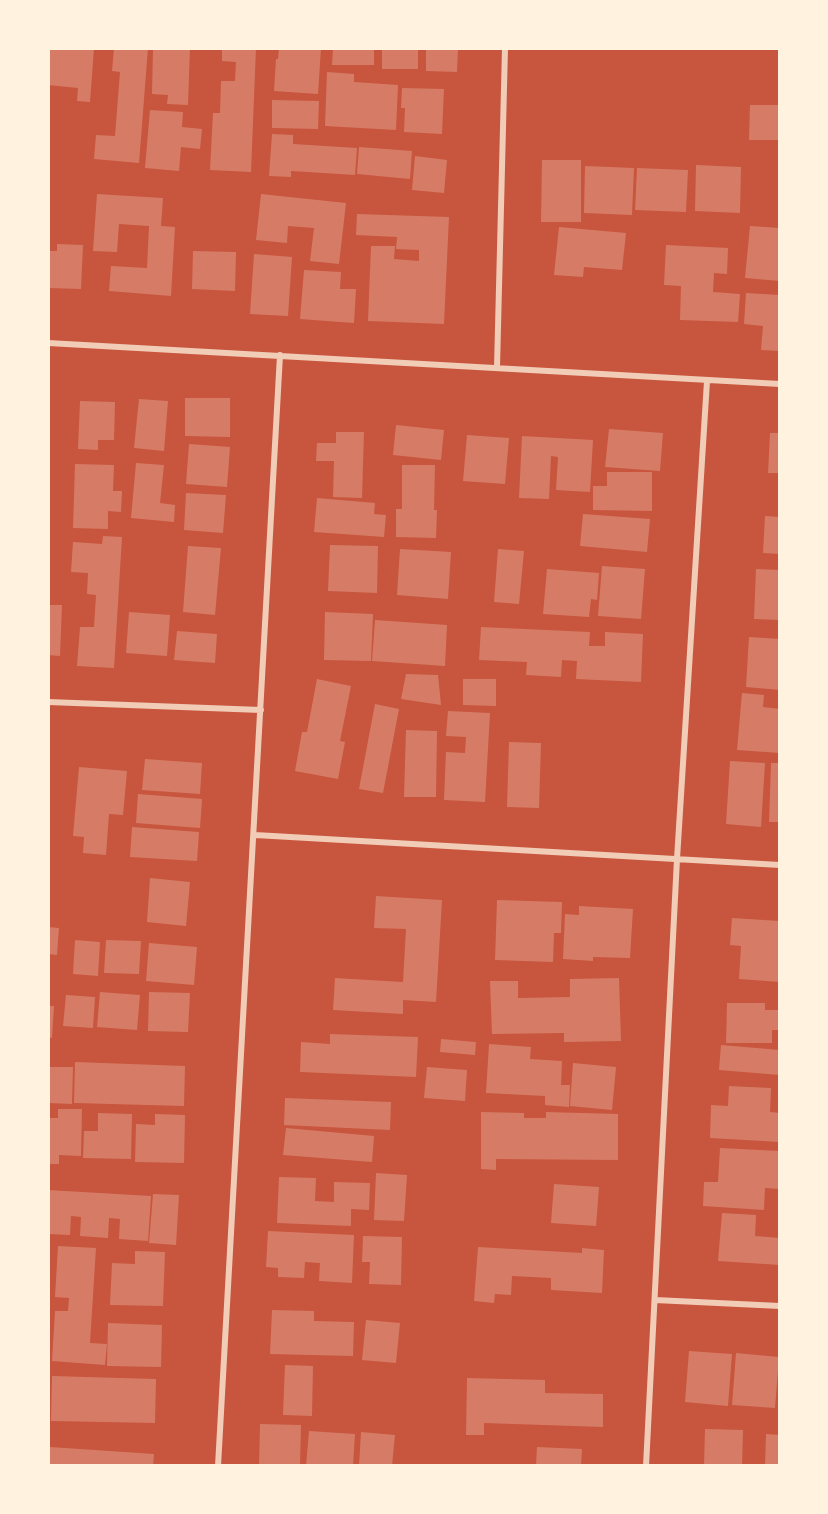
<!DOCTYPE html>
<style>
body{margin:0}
#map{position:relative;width:828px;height:1514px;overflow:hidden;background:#c8553d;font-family:"Varela Round",sans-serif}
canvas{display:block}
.frame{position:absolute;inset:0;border:50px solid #fff3e0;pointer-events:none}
</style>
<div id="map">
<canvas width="828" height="1514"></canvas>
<div class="frame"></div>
</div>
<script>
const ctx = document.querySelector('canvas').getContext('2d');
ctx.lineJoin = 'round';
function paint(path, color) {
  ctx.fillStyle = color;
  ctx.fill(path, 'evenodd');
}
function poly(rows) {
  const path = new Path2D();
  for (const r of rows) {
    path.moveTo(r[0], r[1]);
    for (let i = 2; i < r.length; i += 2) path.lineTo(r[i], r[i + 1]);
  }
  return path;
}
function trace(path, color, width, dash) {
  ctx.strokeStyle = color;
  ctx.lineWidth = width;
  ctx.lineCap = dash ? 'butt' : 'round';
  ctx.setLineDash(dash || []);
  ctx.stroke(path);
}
paint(poly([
 [48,48,94,48,90,102,77,101,78,88,48,85],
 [114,48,148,48,139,163,94,159,96,135,115,136,120,72,112,71],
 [153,48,190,48,188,105,167,104,168,95,152,94],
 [222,48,256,48,251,172,210,170,213,113,220,113,221,81,235,81,236,62,222,61],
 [279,48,321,48,318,94,274,91,276,59,278,59],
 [333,48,374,48,374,65,332,65],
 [382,48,418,48,418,69,382,69],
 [426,48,458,48,457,72,426,71],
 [327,72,354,74,354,82,398,85,396,130,325,126],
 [402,88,444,89,442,134,404,132,405,108,401,108],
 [272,100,319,101,318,129,272,128],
 [750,105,780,105,780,140,749,140],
 [150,110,183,112,182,127,202,129,200,149,181,147,179,171,145,168],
 [272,134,293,135,293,144,357,148,355,175,291,171,291,177,269,176],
 [359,147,412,151,410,179,357,174],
 [415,156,447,160,444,193,412,190],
 [542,160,581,160,581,222,541,222],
 [696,165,741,167,740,213,695,211],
 [585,166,634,168,632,215,584,213],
 [637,168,688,170,686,212,635,210],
 [97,194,163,198,161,226,175,227,171,296,109,291,111,266,147,268,149,226,119,224,117,252,93,251],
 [261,194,346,203,339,264,310,261,314,228,288,226,287,243,256,240],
 [357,214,449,217,444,324,368,321,371,246,395,246,394,259,419,261,419,250,396,249,397,237,356,235],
 [750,226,780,228,780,281,745,278],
 [559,227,626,233,622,270,584,267,583,277,554,275],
 [57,244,83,245,81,289,48,288,48,251,57,251],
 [666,245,728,248,727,274,714,273,713,292,740,294,738,322,680,320,681,286,664,285],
 [193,251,236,252,235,291,192,289],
 [254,254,292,257,288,316,250,314],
 [304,270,341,272,340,289,356,289,354,323,300,319],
 [746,293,780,295,780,351,761,350,763,326,744,324],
 [185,398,230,398,230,437,185,436],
 [139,399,168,401,164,451,134,448],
 [80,401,115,402,114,440,98,440,98,450,78,449],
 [396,425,444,430,441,460,393,455],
 [609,429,663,433,660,471,605,467],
 [336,432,364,432,362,498,333,497,334,461,316,461,317,443,336,443],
 [770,433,780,433,780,473,768,473],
 [467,435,509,438,505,484,463,481],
 [522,436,593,440,590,492,556,490,558,457,551,456,549,499,519,498],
 [189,444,230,447,227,487,186,484],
 [136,463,164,465,160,503,175,505,174,522,131,518],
 [75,464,114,465,113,491,122,491,121,512,108,511,108,529,73,528],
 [402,465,435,465,434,510,437,510,436,538,396,537,396,509,402,509],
 [607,472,652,472,652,511,593,510,593,486,607,486],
 [186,493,226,495,223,533,184,530],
 [317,498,375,503,374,514,386,515,384,537,314,532],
 [583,514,650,519,647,552,580,546],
 [765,516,780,517,780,554,763,553],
 [103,536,122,537,114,668,77,666,80,627,94,627,96,595,87,594,88,573,71,572,73,542,102,544],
 [330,545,378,546,377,593,328,591],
 [188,546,221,548,215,615,183,612],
 [400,549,451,552,448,599,397,595],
 [498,549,524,551,519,604,494,602],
 [602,566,645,569,641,619,598,616],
 [547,569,599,573,597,600,591,599,589,617,543,614],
 [756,569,780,570,780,620,754,619],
 [48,605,62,605,60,656,48,655],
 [129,612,170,615,167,656,126,653],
 [325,612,373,614,371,661,324,660],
 [375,620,447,625,445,666,372,661],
 [481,627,590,632,589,646,605,646,605,632,643,634,641,682,576,679,577,661,562,660,561,677,526,675,527,662,479,660],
 [177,631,217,634,215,663,174,660],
 [749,637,780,639,780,690,746,687],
 [406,674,438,675,441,705,401,699],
 [317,679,351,686,340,741,345,742,338,779,295,771,302,732,307,732],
 [463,679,496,679,496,706,463,705],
 [742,693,764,695,763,707,780,709,780,753,737,750],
 [375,704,399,709,383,793,359,789],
 [448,711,490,713,485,802,444,800,446,752,465,753,466,737,446,736],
 [406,730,437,731,436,797,404,797],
 [509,742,541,743,539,808,507,807],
 [145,759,202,763,200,794,142,790],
 [730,761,765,763,761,827,726,824],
 [771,763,780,763,780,822,769,822],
 [79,767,127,771,123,815,109,814,106,855,83,853,84,837,73,836],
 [138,794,202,799,200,828,136,823],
 [132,827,199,832,197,861,130,857],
 [150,878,190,882,186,926,147,922],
 [376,896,442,900,436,1002,403,1000,403,1014,333,1010,335,978,403,982,406,929,374,928],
 [497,900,562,902,561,933,554,933,553,962,495,960],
 [579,906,633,909,630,958,593,957,593,961,563,959,565,914,579,915],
 [732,918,780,921,780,982,739,979,741,946,730,945],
 [48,927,59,928,57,955,48,954],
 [75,940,100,942,98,976,73,974],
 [106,940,141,941,139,974,104,973],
 [149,943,197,947,194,985,146,981],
 [619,978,621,1041,564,1042,564,1033,492,1034,490,981,518,981,518,998,570,997,570,979],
 [100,992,140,995,137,1030,97,1027],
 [149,992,190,993,188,1032,148,1031],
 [66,995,95,997,93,1028,63,1026],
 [727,1003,765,1003,765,1010,780,1010,780,1030,772,1030,772,1043,726,1043],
 [48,1006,54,1006,52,1038,48,1037],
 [330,1034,418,1037,416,1077,300,1072,301,1042,330,1044],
 [441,1039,476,1042,475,1055,440,1052],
 [489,1044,531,1047,530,1059,562,1061,561,1085,570,1085,569,1107,545,1105,545,1096,486,1093],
 [721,1045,780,1050,780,1075,719,1070],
 [75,1062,185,1066,184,1106,74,1103],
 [573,1063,616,1067,612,1110,570,1106],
 [48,1067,73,1067,72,1104,48,1103],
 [427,1067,467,1070,465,1101,424,1098],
 [729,1086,771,1088,770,1112,780,1113,780,1142,710,1138,711,1105,728,1106],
 [285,1098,391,1102,390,1130,284,1125],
 [58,1109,82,1109,81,1156,59,1155,59,1164,48,1164,48,1118,58,1118],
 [481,1112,524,1113,524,1118,546,1118,546,1112,618,1114,618,1160,496,1159,496,1170,481,1169],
 [98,1113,132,1114,131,1159,83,1158,84,1131,98,1131],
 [155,1114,185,1115,184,1163,135,1162,136,1124,155,1125],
 [286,1128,374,1136,372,1162,283,1155],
 [720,1148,780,1151,780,1189,765,1188,764,1210,703,1206,704,1182,718,1182],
 [376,1173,407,1175,404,1221,374,1220],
 [279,1177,316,1178,315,1201,334,1202,334,1182,370,1183,369,1210,351,1209,351,1226,277,1223],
 [554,1184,599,1187,596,1226,551,1223],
 [48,1190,151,1196,148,1241,119,1239,120,1219,109,1218,108,1238,80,1236,81,1217,71,1216,70,1235,48,1234],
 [153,1194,179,1195,176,1245,149,1243],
 [722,1213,756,1215,755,1236,780,1238,780,1265,718,1261],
 [268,1231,354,1235,352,1283,319,1281,320,1263,305,1262,304,1278,278,1277,278,1268,266,1267],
 [363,1236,402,1237,401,1285,369,1284,370,1262,362,1262],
 [58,1246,96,1248,90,1343,107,1344,105,1365,52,1361,55,1311,68,1311,69,1298,55,1297],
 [478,1247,582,1253,582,1248,604,1250,602,1293,551,1290,551,1278,512,1276,511,1295,495,1294,494,1303,474,1301],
 [135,1251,165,1252,163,1306,110,1305,112,1263,135,1264],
 [272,1310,314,1311,314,1321,354,1322,353,1356,270,1354],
 [366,1320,400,1323,396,1363,362,1360],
 [108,1323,162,1325,161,1367,107,1366],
 [689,1351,732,1354,728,1406,685,1402],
 [736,1353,779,1357,775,1408,732,1405],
 [285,1365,313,1366,312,1416,283,1415],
 [52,1376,156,1379,155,1423,51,1421],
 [467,1378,545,1380,545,1393,603,1394,603,1427,484,1423,484,1435,466,1435],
 [260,1424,301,1425,300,1466,259,1466],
 [705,1429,743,1430,742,1466,704,1466],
 [309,1431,355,1434,353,1466,306,1466],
 [361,1432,395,1435,392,1466,359,1466],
 [766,1434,780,1435,780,1466,765,1466],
 [50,1447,154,1454,153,1466,49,1466],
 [537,1447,582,1449,581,1466,536,1466]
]), '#d67c66');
trace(poly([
 [48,343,780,384],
 [497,367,505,48],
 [48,702,261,710],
 [255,835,780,865],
 [655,1300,780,1306],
 [218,1466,280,355],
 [646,1466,677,859,707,381]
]), '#f1ccb7', 6);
</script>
